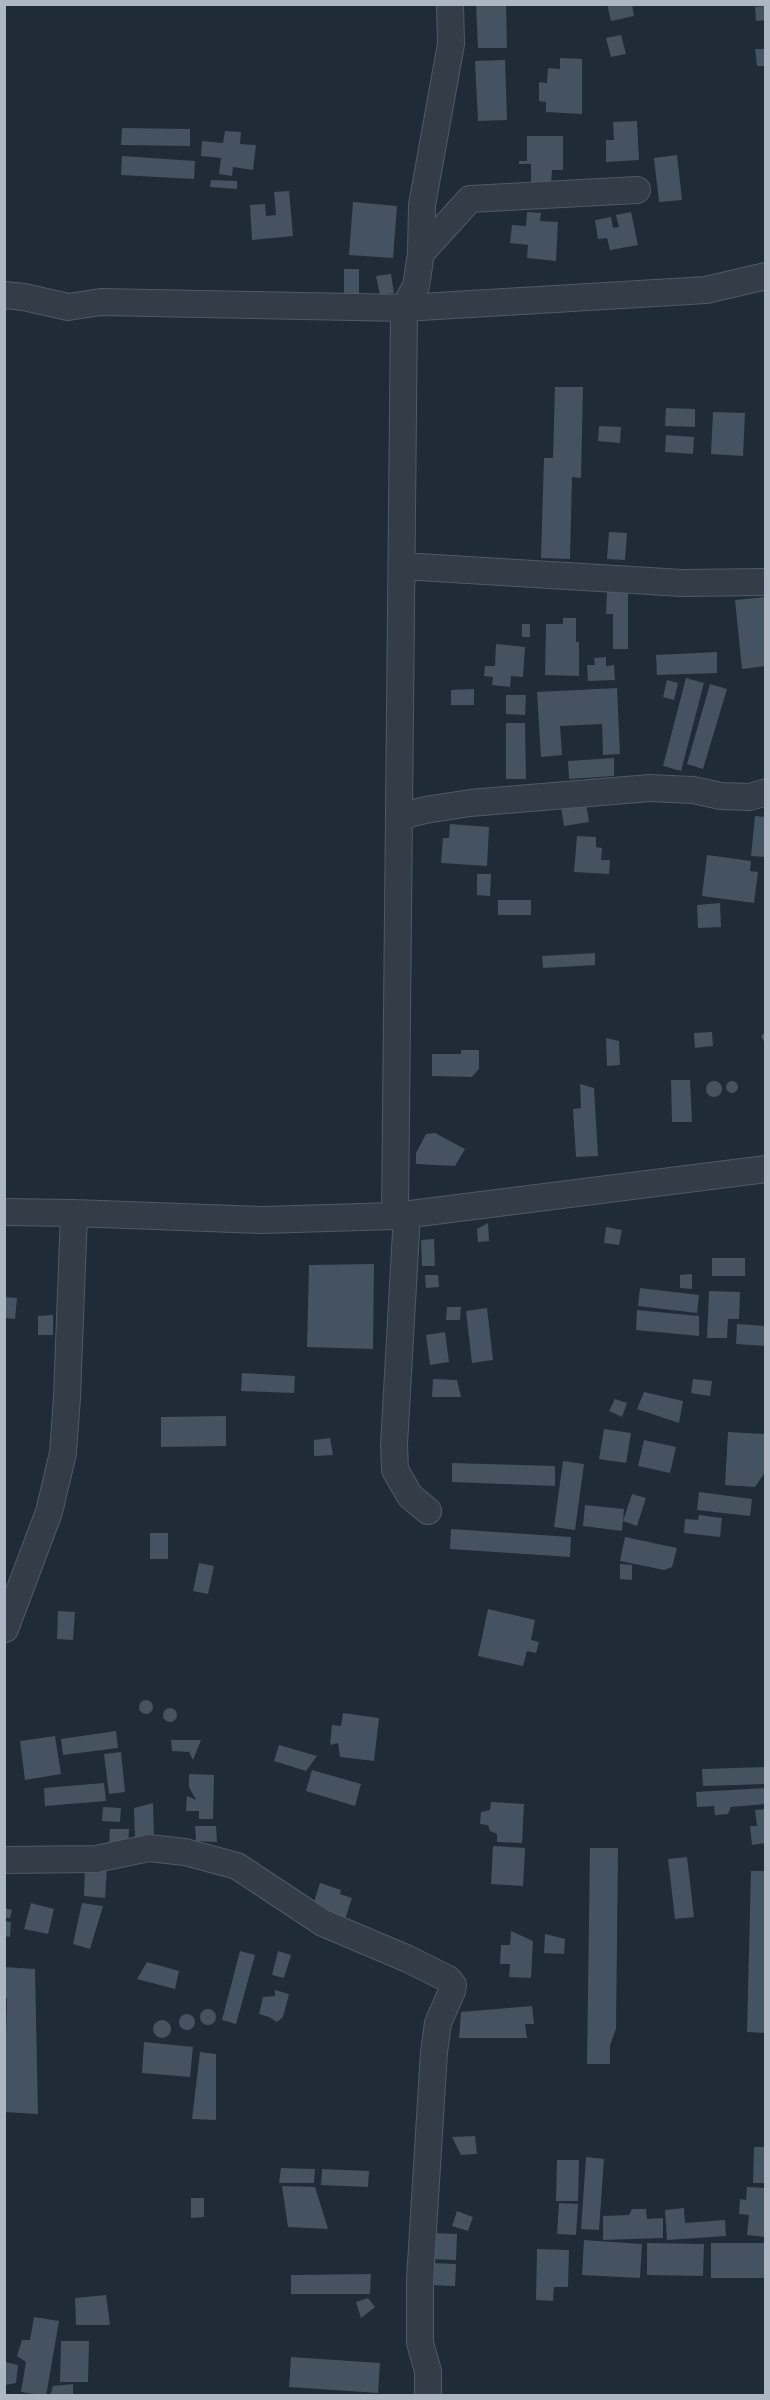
<!DOCTYPE html>
<style>
body{margin:0}
#map{position:relative;width:770px;height:2400px;overflow:hidden;background:#1f2b36;font-family:"Work Sans",sans-serif}
canvas{display:block}
.frame{position:absolute;inset:0;border:6px solid #adb7c4;pointer-events:none}
</style>
<div id="map">
<canvas width="770" height="2400"></canvas>
<div class="frame"></div>
</div>
<script>
const ctx = document.querySelector('canvas').getContext('2d');
ctx.lineJoin = 'round';
function paint(path, color) {
  ctx.fillStyle = color;
  ctx.fill(path, 'evenodd');
}
function poly(rows) {
  const path = new Path2D();
  for (const r of rows) {
    if (r.length === 3) {
      path.moveTo(r[0] + r[2], r[1]);
      path.arc(r[0], r[1], r[2], 0, 2 * Math.PI);
      continue;
    }
    path.moveTo(r[0], r[1]);
    for (let i = 2; i < r.length; i += 2) path.lineTo(r[i], r[i + 1]);
  }
  return path;
}
function trace(path, color, width, dash) {
  ctx.strokeStyle = color;
  ctx.lineWidth = width;
  ctx.lineCap = dash ? 'butt' : 'round';
  ctx.setLineDash(dash || []);
  ctx.stroke(path);
}
paint(poly([
 [476,4,506,4,507,48,478,48],
 [607,4,632,4,634,16,611,21],
 [766,6,766,20,756,21,755,7],
 [621,35,626,54,611,57,606,38],
 [755,49,766,49,766,66,757,66],
 [560,58,582,59,582,114,546,112,546,102,539,101,539,82,547,83,548,68,560,69],
 [505,60,507,120,478,121,475,61],
 [637,121,639,160,606,162,606,140,614,140,613,122],
 [122,128,190,129,190,146,121,145],
 [225,131,241,132,240,144,256,145,253,170,233,167,232,176,219,174,221,158,201,156,202,141,223,143],
 [527,136,563,136,563,170,552,170,551,185,531,184,531,164,519,164,519,161,527,161],
 [677,155,682,200,659,202,654,158],
 [122,156,195,161,194,179,121,175],
 [211,180,237,181,237,189,210,187],
 [289,191,293,236,252,240,250,205,265,204,266,216,276,215,274,192],
 [353,202,397,206,393,258,349,255],
 [527,212,541,213,540,221,558,222,556,261,527,258,528,245,510,243,512,225,526,226],
 [631,212,638,245,610,250,607,238,598,239,595,220,611,217,613,228,619,227,616,215],
 [344,269,359,269,359,294,344,294],
 [391,274,394,293,380,295,376,276],
 [555,387,583,387,581,478,572,477,570,559,541,558,544,458,553,458],
 [666,408,695,409,695,427,665,426],
 [713,412,745,413,743,456,711,454],
 [599,426,621,427,620,443,598,441],
 [666,435,694,437,693,454,665,452],
 [609,532,627,533,625,560,607,559],
 [607,591,628,591,628,649,613,649,613,614,606,614],
 [766,597,766,666,742,669,735,600],
 [563,618,576,618,576,642,579,642,579,676,545,675,546,624,563,624],
 [522,624,530,624,530,637,522,637],
 [496,644,525,647,523,677,511,676,510,687,492,685,493,677,484,676,485,666,495,666],
 [717,652,717,673,657,675,656,655],
 [606,657,606,666,614,665,615,680,588,681,587,665,595,665,594,658],
 [686,678,704,683,681,771,663,766],
 [667,680,678,683,674,700,663,697],
 [710,684,727,689,703,769,687,764],
 [617,688,620,754,603,755,602,724,560,726,562,755,541,757,537,692],
 [474,689,474,705,451,705,451,690],
 [506,695,526,695,525,715,506,714],
 [506,723,525,723,526,779,506,779],
 [614,758,614,776,569,779,568,761],
 [586,803,589,822,564,826,561,807],
 [755,816,766,817,766,857,751,856],
 [450,824,489,827,487,866,441,863,443,838,449,838],
 [577,836,596,837,596,847,602,848,601,860,610,860,609,874,574,872],
 [707,855,751,861,750,871,758,872,754,903,702,896],
 [477,874,491,874,490,896,477,895],
 [498,900,531,900,531,915,498,915],
 [720,903,721,927,698,928,697,905],
 [595,953,595,965,543,968,542,956],
 [766,1031,766,1045,761,1036],
 [712,1032,713,1046,695,1048,694,1033],
 [606,1038,619,1041,620,1065,607,1066],
 [461,1050,479,1050,479,1069,472,1077,432,1076,432,1054,461,1054],
 [671,1080,690,1080,692,1122,672,1122],
 [732,1087,6],
 [714,1089,8],
 [580,1084,594,1088,598,1156,576,1157,573,1109,581,1108],
 [435,1133,465,1149,455,1166,416,1164,416,1153,426,1134],
 [488,1223,489,1241,478,1242,477,1229],
 [606,1227,622,1230,619,1245,604,1243],
 [434,1239,435,1266,422,1266,421,1240],
 [712,1258,745,1258,745,1276,712,1276],
 [374,1264,373,1349,307,1347,309,1265],
 [692,1274,692,1289,680,1288,680,1275],
 [425,1275,438,1275,439,1287,426,1288],
 [640,1288,699,1295,697,1313,638,1306],
 [709,1291,740,1292,739,1319,728,1319,727,1338,707,1338],
 [4,1297,17,1298,15,1319,4,1318],
 [447,1307,461,1307,460,1320,446,1320],
 [487,1308,493,1360,472,1363,466,1311],
 [637,1310,699,1316,699,1336,636,1330],
 [53,1315,53,1335,38,1335,38,1316],
 [737,1324,766,1326,766,1346,736,1344],
 [445,1332,449,1362,430,1365,426,1335],
 [242,1373,295,1376,294,1393,241,1391],
 [433,1379,457,1380,461,1397,432,1397],
 [693,1379,712,1381,710,1396,691,1393],
 [644,1392,683,1401,679,1423,637,1409],
 [615,1399,627,1403,622,1417,609,1411],
 [226,1416,226,1446,161,1447,161,1417],
 [604,1429,631,1433,626,1463,599,1459],
 [728,1432,765,1434,766,1471,755,1487,725,1485],
 [330,1438,333,1455,314,1456,314,1440],
 [644,1440,676,1447,670,1473,638,1466],
 [563,1461,584,1464,575,1530,554,1527],
 [452,1463,555,1466,555,1486,452,1482],
 [699,1492,752,1499,750,1516,697,1510],
 [632,1494,646,1498,637,1526,623,1521],
 [585,1505,624,1509,622,1531,583,1526],
 [699,1515,722,1518,720,1537,684,1533,685,1519,698,1520],
 [451,1529,571,1537,570,1557,450,1549],
 [150,1533,168,1533,168,1559,150,1559],
 [625,1537,677,1548,672,1567,664,1570,620,1561],
 [199,1563,214,1566,208,1594,193,1591],
 [620,1564,632,1565,632,1580,620,1579],
 [488,1609,535,1620,531,1640,539,1642,536,1653,527,1651,523,1666,478,1656],
 [58,1611,75,1612,73,1640,57,1639],
 [146,1707,7],
 [170,1715,7],
 [343,1713,379,1718,374,1761,340,1757,338,1743,330,1745,332,1725,341,1726],
 [116,1731,118,1748,63,1755,61,1739],
 [55,1736,61,1774,25,1780,20,1741],
 [171,1740,201,1740,193,1760,189,1752,172,1751],
 [279,1745,317,1756,306,1771,274,1761],
 [121,1752,125,1792,109,1794,104,1754],
 [766,1767,766,1784,703,1786,702,1769],
 [312,1770,361,1784,355,1806,306,1791],
 [189,1774,214,1775,213,1819,199,1819,199,1811,186,1811,187,1796,196,1800,189,1787],
 [104,1783,106,1801,45,1806,44,1788],
 [766,1788,766,1804,731,1807,728,1814,715,1815,714,1806,697,1807,696,1792],
 [491,1802,524,1804,522,1843,497,1842,497,1834,490,1831,488,1825,480,1824,481,1812,490,1810],
 [153,1803,154,1840,135,1841,134,1808],
 [103,1807,121,1808,120,1822,102,1821],
 [766,1809,766,1843,752,1845,750,1826,757,1826,755,1810],
 [195,1826,216,1826,217,1842,196,1841],
 [110,1829,129,1829,128,1846,109,1845],
 [493,1846,525,1848,523,1886,491,1884],
 [590,1848,618,1848,616,2029,610,2045,610,2064,587,2064],
 [687,1857,694,1917,675,1919,668,1859],
 [85,1866,107,1867,105,1898,84,1896],
 [751,1871,766,1871,766,2033,747,2032],
 [320,1883,341,1890,340,1894,352,1898,345,1919,312,1908],
 [31,1903,54,1909,48,1934,24,1929],
 [82,1903,103,1906,90,1949,73,1944],
 [4,1908,12,1910,10,1918,4,1918],
 [4,1921,11,1922,10,1937,4,1936],
 [511,1931,533,1941,531,1978,509,1977,510,1964,500,1964,501,1945,510,1945],
 [545,1934,565,1939,564,1954,544,1953],
 [240,1951,255,1955,236,2024,222,2020],
 [278,1951,291,1955,284,1978,272,1975],
 [147,1962,179,1971,175,1989,137,1979],
 [4,1967,35,1969,38,2114,4,2112,7,1998,4,1997],
 [275,1990,289,1994,283,2017,277,2022,269,2017,259,2014,263,1997,275,1996],
 [532,2006,534,2024,525,2024,527,2038,459,2038,461,2012],
 [208,2017,8],
 [187,2022,8],
 [162,2029,9],
 [144,2042,193,2047,190,2077,142,2073],
 [200,2052,216,2054,216,2120,192,2119],
 [475,2136,477,2154,461,2155,452,2137],
 [754,2147,766,2147,766,2183,753,2183],
 [586,2157,604,2159,599,2230,581,2229],
 [557,2160,579,2160,578,2201,556,2201],
 [281,2168,315,2169,314,2183,279,2183],
 [322,2169,369,2171,368,2187,321,2185],
 [282,2186,315,2187,328,2229,288,2227],
 [747,2187,766,2188,766,2237,747,2235,749,2215,739,2214,740,2199,746,2200],
 [191,2198,204,2198,204,2217,191,2218],
 [559,2203,578,2204,576,2235,557,2234],
 [684,2208,685,2223,725,2220,726,2236,667,2240,665,2210],
 [632,2209,646,2209,647,2219,663,2218,663,2238,603,2240,603,2216,629,2215],
 [457,2211,473,2217,468,2231,452,2226],
 [432,2233,457,2234,456,2260,431,2259],
 [584,2240,642,2244,640,2278,582,2275],
 [647,2243,704,2244,703,2276,647,2275],
 [711,2243,764,2243,764,2278,711,2278],
 [537,2249,569,2250,568,2287,554,2287,553,2301,536,2300],
 [430,2263,456,2264,455,2286,429,2285],
 [371,2274,370,2294,291,2294,291,2275],
 [106,2295,110,2325,76,2325,75,2298],
 [368,2298,375,2307,361,2318,356,2302],
 [34,2317,59,2321,46,2396,21,2392,26,2362,17,2356,22,2340,30,2340],
 [61,2341,89,2341,88,2382,60,2382],
 [291,2357,380,2363,378,2393,289,2387],
 [5,2362,18,2365,16,2383,5,2385],
 [73,2384,73,2396,50,2396,53,2386]
]), '#455260');
const minor = poly([
 [421,253,470,199,637,190],
 [4,295,24,297,68,307,101,302,404,308,706,290,766,276],
 [402,566,682,583,766,582],
 [399,817,425,810,470,803,650,788,693,790,721,796,750,797,766,792],
 [4,1212,74,1213,261,1220,395,1216,766,1169],
 [407,1214,394,1445,395,1470,410,1496,428,1511],
 [395,1216,404,308,416,286,421,253,422,205,451,44,450,4],
 [5,1629,49,1512,63,1453,67,1397,74,1213],
 [4,1860,96,1859,149,1848,185,1852,237,1866,323,1923,408,1959,448,1979,453,1985,452,1991,438,2023,434,2052,420,2280,420,2343,428,2371,428,2396]
]);
trace(minor, '#505a65', 28);
trace(minor, '#333c47', 26);
</script>
